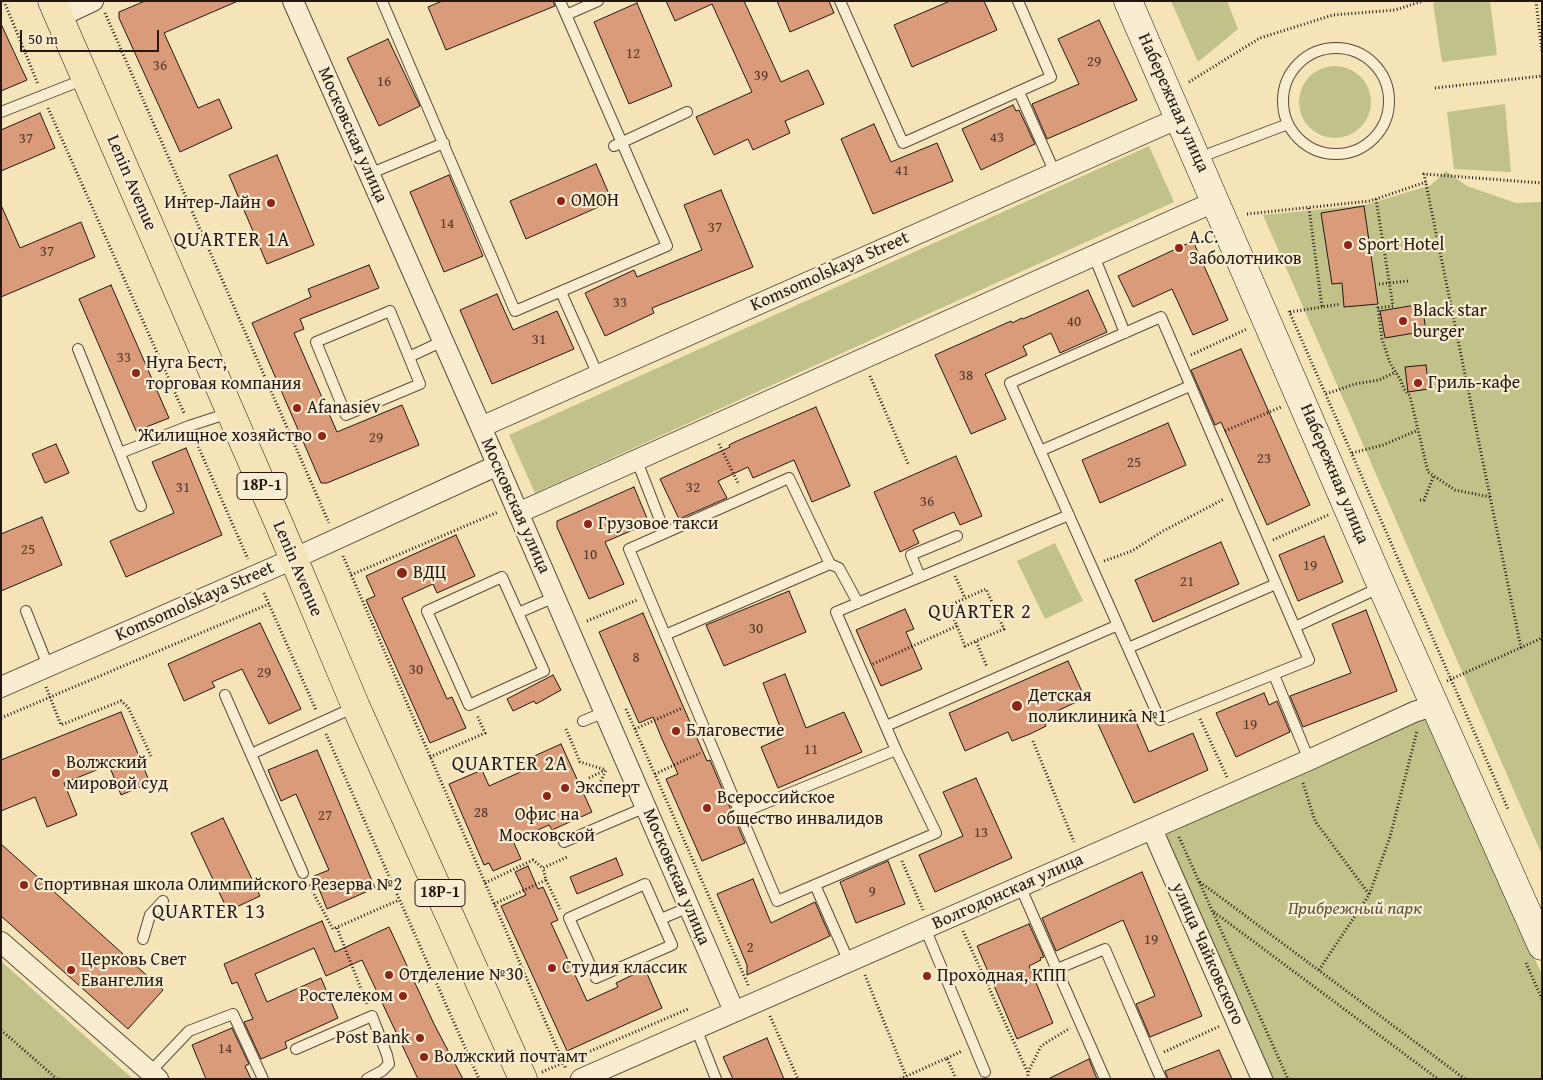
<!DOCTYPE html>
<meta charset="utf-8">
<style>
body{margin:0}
#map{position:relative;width:1543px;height:1080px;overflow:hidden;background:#f5e4b7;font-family:"Gentium Book Plus",serif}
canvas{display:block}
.frame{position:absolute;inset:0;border:2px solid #251712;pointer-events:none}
.scale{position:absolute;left:20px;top:30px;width:139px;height:22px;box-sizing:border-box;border:2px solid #251712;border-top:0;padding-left:6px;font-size:15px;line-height:18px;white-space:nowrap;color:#251712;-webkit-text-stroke:4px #f8edd0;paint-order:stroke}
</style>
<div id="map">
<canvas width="1543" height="1080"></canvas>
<div class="frame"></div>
<div class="scale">50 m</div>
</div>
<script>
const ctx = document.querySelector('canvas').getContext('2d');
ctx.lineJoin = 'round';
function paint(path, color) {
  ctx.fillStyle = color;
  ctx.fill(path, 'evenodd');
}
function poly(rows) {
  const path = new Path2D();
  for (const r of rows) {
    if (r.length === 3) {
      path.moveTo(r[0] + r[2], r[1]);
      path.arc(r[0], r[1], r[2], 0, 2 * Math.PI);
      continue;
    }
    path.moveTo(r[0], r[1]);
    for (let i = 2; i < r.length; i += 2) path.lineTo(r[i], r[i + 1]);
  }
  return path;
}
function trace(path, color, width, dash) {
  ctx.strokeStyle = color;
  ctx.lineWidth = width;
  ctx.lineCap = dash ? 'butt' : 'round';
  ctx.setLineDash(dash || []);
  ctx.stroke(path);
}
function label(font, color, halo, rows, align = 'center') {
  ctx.font = font + ' "Gentium Book Plus",serif';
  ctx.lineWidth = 4.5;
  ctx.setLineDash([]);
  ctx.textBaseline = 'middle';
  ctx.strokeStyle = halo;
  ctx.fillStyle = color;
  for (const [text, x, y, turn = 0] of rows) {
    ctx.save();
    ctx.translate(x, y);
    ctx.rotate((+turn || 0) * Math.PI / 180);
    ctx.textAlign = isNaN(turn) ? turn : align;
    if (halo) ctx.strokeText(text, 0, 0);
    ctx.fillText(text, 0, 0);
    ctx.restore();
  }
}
paint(poly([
 [1171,1,1227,1,1238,29,1198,62],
 [1439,1,1490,1,1497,55,1442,62,1433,3],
 [1335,102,36],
 [1505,104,1511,172,1454,169,1447,112],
 [1149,146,1174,202,535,493,509,435],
 [1446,171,1467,186,1516,203,1542,202,1542,855,1263,215,1365,205,1431,185],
 [1055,543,1083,601,1045,619,1017,561],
 [1428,716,1542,975,1542,1079,1272,1079,1163,832],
 [1,961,133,1079,1,1079]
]), '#c1c28a');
const building = poly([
 [145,1,238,1,164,33,198,108,219,99,232,128,180,152,119,18,119,12,145,1],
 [442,1,553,1,555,6,446,50,428,7,442,1],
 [666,1,744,1,781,82,808,70,824,104,785,121,790,133,753,150,748,139,714,155,696,117,752,92,712,4,675,21,666,1],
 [777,1,829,1,834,13,790,32,777,1],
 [950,1,984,1,997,30,912,67,894,25,950,1],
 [637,3,672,86,629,104,594,22,637,3],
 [1099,20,1137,100,1047,139,1032,104,1079,84,1058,39,1099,20],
 [1,24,27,80,1,91,1,24],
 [388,39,420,106,379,126,347,58,388,39],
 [1013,105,1016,111,1019,110,1035,144,981,170,962,129,1013,105],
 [40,113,55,148,1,171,1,130,40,113],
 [874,124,891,162,937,143,953,181,873,214,841,139,874,124],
 [277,155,314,245,267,264,229,175,277,155],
 [596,164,612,201,526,239,510,201,596,164],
 [449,175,483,256,444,272,410,192,449,175],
 [721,190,753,267,652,308,654,313,605,336,585,293,634,270,637,277,702,250,684,205,721,190],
 [1,205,20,248,81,222,95,257,1,297,1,205],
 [1364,206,1378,304,1344,307,1342,283,1332,284,1321,213,1364,206],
 [1193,241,1228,320,1193,335,1172,289,1133,307,1118,276,1193,241],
 [369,265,379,288,300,319,304,329,294,333,337,432,402,405,419,445,327,483,321,483,252,323,311,297,308,289,369,265],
 [111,285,169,418,136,431,79,299,111,285],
 [1088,290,1107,332,1060,353,1051,333,1023,346,1027,355,985,374,1006,419,971,434,935,355,1011,321,1012,323,1022,318,1023,319,1088,290],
 [497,294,513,330,557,311,574,349,492,384,460,310,497,294],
 [1422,304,1426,331,1385,338,1380,311,1422,304],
 [1241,349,1310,505,1267,525,1221,422,1215,425,1191,370,1241,349],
 [1426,365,1429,389,1408,392,1405,367,1426,365],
 [816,407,850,486,812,502,794,460,753,478,748,467,718,481,727,498,679,519,660,479,730,447,729,445,737,441,816,407],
 [1168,423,1186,465,1100,503,1082,460,1168,423],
 [56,444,69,473,45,483,32,454,56,444],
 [186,448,222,535,126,577,110,541,174,513,152,462,186,448],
 [956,456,982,516,960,525,954,512,913,530,919,543,900,552,874,492,956,456],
 [634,487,649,523,605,542,624,584,589,599,557,527,557,521,634,487],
 [42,517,62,565,1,591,1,534,42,517],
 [456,535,475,576,437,593,433,584,402,598,447,699,452,697,466,728,430,743,366,600,375,596,366,576,456,535],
 [1324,536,1343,582,1298,601,1279,555,1324,536],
 [1221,542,1239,584,1153,622,1135,580,1221,542],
 [789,591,806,632,724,666,706,625,789,591],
 [905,609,914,629,906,632,922,669,881,686,856,630,905,609],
 [1366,610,1397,691,1303,727,1290,696,1351,673,1332,624,1366,610],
 [643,613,679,697,707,761,710,760,745,843,702,861,666,779,678,774,662,739,653,717,639,723,599,632,643,613],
 [260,623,301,709,269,724,242,669,212,682,215,687,184,701,168,664,260,623],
 [1068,661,1085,698,1042,718,1046,726,1030,734,1012,741,1008,732,965,751,949,713,1068,661],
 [785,674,806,728,844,712,862,752,778,788,761,747,784,737,763,683,785,674],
 [553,675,561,690,536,704,534,701,513,711,507,699,553,675],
 [1264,693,1269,705,1277,701,1290,732,1236,757,1216,713,1264,693],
 [1131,710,1149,752,1193,733,1208,770,1134,803,1098,724,1131,710],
 [121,712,150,783,121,795,109,765,64,783,77,815,47,827,35,797,1,811,1,760,121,712],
 [561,744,592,812,552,830,549,825,513,841,521,859,493,871,489,863,484,865,449,784,482,770,489,786,525,770,521,762,561,744],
 [317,750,375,888,327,909,314,876,329,870,296,794,281,801,268,770,317,750],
 [976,778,1012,858,935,892,919,855,963,836,943,792,976,778],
 [223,818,260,896,228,911,191,833,223,818],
 [1,844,163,990,128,1029,1,916,1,844],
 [616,858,623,875,577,894,570,877,616,858],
 [888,861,905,904,856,923,840,882,888,861],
 [528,866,538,889,543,887,558,920,551,923,587,1001,618,987,616,983,645,969,662,1008,567,1051,501,906,526,895,515,872,528,866],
 [1142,872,1202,1016,1150,1037,1136,1004,1155,996,1123,920,1056,951,1042,918,1142,872],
 [753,879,771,923,815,902,830,936,747,975,747,965,717,894,753,879],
 [322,921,335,952,389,927,434,1024,463,1079,418,1079,362,960,326,976,314,948,255,974,267,1002,321,978,338,1018,285,1042,287,1048,261,1059,244,1022,253,1019,237,982,232,984,224,964,322,921],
 [1029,924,1044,957,1040,958,1041,960,1029,966,1053,1023,1017,1039,977,946,1029,924],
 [232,1028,249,1064,245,1066,251,1079,206,1079,192,1045,232,1028],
 [767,1038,784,1079,733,1079,723,1057,767,1038],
 [1219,1050,1232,1079,1168,1079,1165,1071,1219,1050],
 [1089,1059,1097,1079,1048,1079,1089,1059]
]);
paint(building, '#da9b7a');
trace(building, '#251712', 1);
const lane = poly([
 [382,1,515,311,667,246,560,1],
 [840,1,903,143,1051,77,1018,1],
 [566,15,598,1],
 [1336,101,53],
 [1019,92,1055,173],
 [1,112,85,79],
 [614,146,687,112],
 [1198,158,1288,124],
 [369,174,444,143],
 [1094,256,1125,333],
 [561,292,598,375],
 [390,311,420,384,346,415,316,342,390,311],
 [1161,317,1309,660,1160,720,1010,383,1161,317],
 [78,349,141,506],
 [409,357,443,341],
 [1040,451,1190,386],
 [120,453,189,426,229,413],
 [637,461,665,533],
 [502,577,544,671,469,705,427,611,502,577],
 [920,577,911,555,957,536],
 [858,603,839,568,830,564,789,478,629,549,777,901,936,833,896,750,836,612,1069,515],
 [26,611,48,666],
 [518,613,555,597],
 [1295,627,1381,587],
 [665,635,830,564],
 [1128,648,1276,584],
 [1274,675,1309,760],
 [225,695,303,873],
 [583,721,605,712],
 [886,726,1118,625],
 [251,754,355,707],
 [741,813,896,750],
 [564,842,646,807],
 [645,884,672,945,596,978,569,918,645,884],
 [815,885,849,962],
 [1020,886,1105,1079],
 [661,919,689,907],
 [925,928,985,1072],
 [143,939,150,915,163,901],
 [1057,969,1105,949,1161,1079],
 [696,1028,716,1079],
 [296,1049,372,1016,387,1055,389,1064,382,1071,367,1079],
 [150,1072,189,1031,233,1014,263,1079]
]);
const street = poly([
 [293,1,481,427,734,1011],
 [59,17,93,1],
 [481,427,1179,118],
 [518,513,1216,201],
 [1,687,293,559,498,465],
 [1152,829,1262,1079],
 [1,942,158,1079],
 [581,1079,1309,760,1414,712,1435,705]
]);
const secondary = poly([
 [1128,1,1382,587,1542,946]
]);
const primary = poly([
 [52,1,279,524,356,707,523,1079]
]);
trace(lane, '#594a3b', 12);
trace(street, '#594a3b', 22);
trace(secondary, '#251712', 29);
trace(primary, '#251712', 29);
trace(poly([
 [4,1,38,84],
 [1536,1,1542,52],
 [105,13,329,523],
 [1189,82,1260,38,1333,15,1395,10,1423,1],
 [1435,88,1542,76],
 [48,108,184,413],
 [1376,199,1393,306,1378,308,1382,339,1390,363,1400,379,1404,389,1410,396,1428,472,1455,490,1490,497],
 [1309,208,1322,307,1341,304],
 [1247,214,1370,201,1426,182],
 [1384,246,1400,244],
 [1379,284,1408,281],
 [1289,311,1508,809],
 [1290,312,1322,307],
 [1191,355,1247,329],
 [870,376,909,466],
 [1326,394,1355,384,1379,380,1396,372],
 [1225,431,1281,407],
 [194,437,248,559],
 [719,444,739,485],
 [1352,453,1383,445,1418,430],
 [1420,500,1424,500,1434,475],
 [1273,540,1328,515],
 [343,556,566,1069],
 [1104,561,1132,551,1163,531,1224,499],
 [351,575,498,512],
 [955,576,965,598],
 [264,593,316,710],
 [587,621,637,600],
 [957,626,965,646,976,641],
 [1521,648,1424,174,1542,183],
 [873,664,957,626,948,606,986,589,1004,629,976,641,987,667],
 [1447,681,1542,638],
 [46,687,61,725,121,701,128,707,151,756],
 [626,709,749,987],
 [1,718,269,604],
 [1200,719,1227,777],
 [566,729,580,762,606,770],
 [635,729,682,708],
 [326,734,479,1079],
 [1033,741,1074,842],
 [430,757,485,733,477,715],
 [655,774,700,753],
 [589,778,605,770],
 [1303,783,1315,821,1369,894],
 [595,794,606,770],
 [1179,837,1288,1079],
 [902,861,923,910],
 [546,880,560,909],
 [1200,882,1465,1079],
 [485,883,533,860,543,868,567,857,567,855],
 [309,885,333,929,399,900],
 [494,904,546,880,543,868],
 [1214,912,1438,1079],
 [337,928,367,1004],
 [963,931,1028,1073],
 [1526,963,1542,999],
 [1319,970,1369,895,1390,837,1417,731],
 [865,975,906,1076],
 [770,1016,798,1079],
 [1,1030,57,1079],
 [1164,1052,1220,1026],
 [947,1058,962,1051],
 [542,1072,688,1009],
 [900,1079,947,1058,956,1079],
 [1027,1079,1029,1070,1041,1046,1070,1028]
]), '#251712', 3, [1, 2.5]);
trace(lane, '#f8edd0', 10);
trace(street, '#f8edd0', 20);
trace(secondary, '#f8edd0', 28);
trace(primary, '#f5e4b7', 28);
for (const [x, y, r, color] of [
 [561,201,5,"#8f2418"],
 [271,203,5,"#8f2418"],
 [1348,245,5,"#8f2418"],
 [1179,248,5,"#8f2418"],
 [1403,321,5,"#8f2418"],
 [136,373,5,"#8f2418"],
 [1418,383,5,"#8f2418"],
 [297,408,5,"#8f2418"],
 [322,436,5,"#8f2418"],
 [588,524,5,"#8f2418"],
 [402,573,6,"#8f2418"],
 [1017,706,6,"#8f2418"],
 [676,731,5,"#8f2418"],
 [56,773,5,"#8f2418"],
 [565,788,5,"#8f2418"],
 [547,796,5,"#8f2418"],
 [707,808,5,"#8f2418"],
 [24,885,5,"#8f2418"],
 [552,968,5,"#8f2418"],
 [71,970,5,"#8f2418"],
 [389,975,5,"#8f2418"],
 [927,976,5,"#8f2418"],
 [403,996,5,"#8f2418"],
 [420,1038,5,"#8f2418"],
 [424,1057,5,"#8f2418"]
]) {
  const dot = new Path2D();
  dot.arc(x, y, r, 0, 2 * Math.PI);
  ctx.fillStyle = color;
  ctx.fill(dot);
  trace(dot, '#f8edd0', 2);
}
label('15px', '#52382c', null, [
 ["12",633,54],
 ["29",1094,62],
 ["36",160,66],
 ["39",761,76],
 ["16",384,82],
 ["43",997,138],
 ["37",26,139],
 ["41",902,171],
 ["14",447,224],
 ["37",715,228],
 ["37",47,252],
 ["33",620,303],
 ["40",1074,322],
 ["31",539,340],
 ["33",124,358],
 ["38",966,376],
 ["29",376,438],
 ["23",1264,459],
 ["25",1134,463],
 ["31",183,488],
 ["32",693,488],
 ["36",927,502],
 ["25",28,550],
 ["10",590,555],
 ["19",1310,566],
 ["21",1187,582],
 ["30",756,629],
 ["8",636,658],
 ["30",416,670],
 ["29",264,673],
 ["19",1250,725],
 ["11",811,750],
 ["28",481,813],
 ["27",325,816],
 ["13",981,833],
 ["9",872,892],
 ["19",1151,940],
 ["2",750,948],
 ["14",225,1049]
]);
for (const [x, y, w] of [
 [262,486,50],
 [440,893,50]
]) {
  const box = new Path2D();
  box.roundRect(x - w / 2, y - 13.5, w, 27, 4);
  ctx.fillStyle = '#f8edd0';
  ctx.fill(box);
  trace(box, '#251712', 1);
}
label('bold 16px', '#251712', null, [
 ["18Р-1",262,486],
 ["18Р-1",440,893]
]);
label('18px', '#251712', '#f8edd0', [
 ["Набережная улица",1173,103,66],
 ["Московская улица",352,135,66],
 ["Lenin Avenue",131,183,67],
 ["Komsomolskaya Street",830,272,-24],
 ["Набережная улица",1334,474,67],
 ["Московская улица",515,506,66],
 ["Lenin Avenue",297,569,67],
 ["Komsomolskaya Street",195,602,-24],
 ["Московская улица",676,877,67],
 ["Волгодонская улица",1008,892,-24],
 ["улица Чайковского",1207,954,66]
]);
label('18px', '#251712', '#f8edd0', [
 ["ОМОН",571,201],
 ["Интер-Лайн",261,203,"right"],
 ["А.С.",1189,238],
 ["Заболотников",1189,259],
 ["Sport Hotel",1358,245],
 ["Black star",1413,311],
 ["burger",1413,332],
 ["Нуга Бест,",146,363],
 ["торговая компания",146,384],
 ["Гриль-кафе",1428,383],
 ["Afanasiev",307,408],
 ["Жилищное хозяйство",312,436,"right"],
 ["Грузовое такси",598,524],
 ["ВДЦ",413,573],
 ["Детская",1028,696],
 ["поликлиника №1",1028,717],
 ["Благовестие",686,731],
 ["Волжский",66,763],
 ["мировой суд",66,784],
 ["Эксперт",575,788],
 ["Всероссийское",717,798],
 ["общество инвалидов",717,819],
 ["Офис на",547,815,"center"],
 ["Московской",547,836,"center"],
 ["Спортивная школа Олимпийского Резерва №2",34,885],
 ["Церковь Свет",81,960],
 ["Евангелия",81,981],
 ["Студия классик",562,968],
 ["Отделение №30",399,975],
 ["Проходная, КПП",937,976],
 ["Ростелеком",393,996,"right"],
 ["Post Bank",410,1038,"right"],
 ["Волжский почтамт",434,1057]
], 'left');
label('italic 18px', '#5c533c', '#f8edd0', [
 ["Прибрежный парк",1355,909]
]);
ctx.letterSpacing = '1px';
label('20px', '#251712', '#f8edd0', [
 ["QUARTER 1A",232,241],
 ["QUARTER 2",980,613],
 ["QUARTER 2A",510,765],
 ["QUARTER 13",209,913]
]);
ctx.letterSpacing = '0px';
</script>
